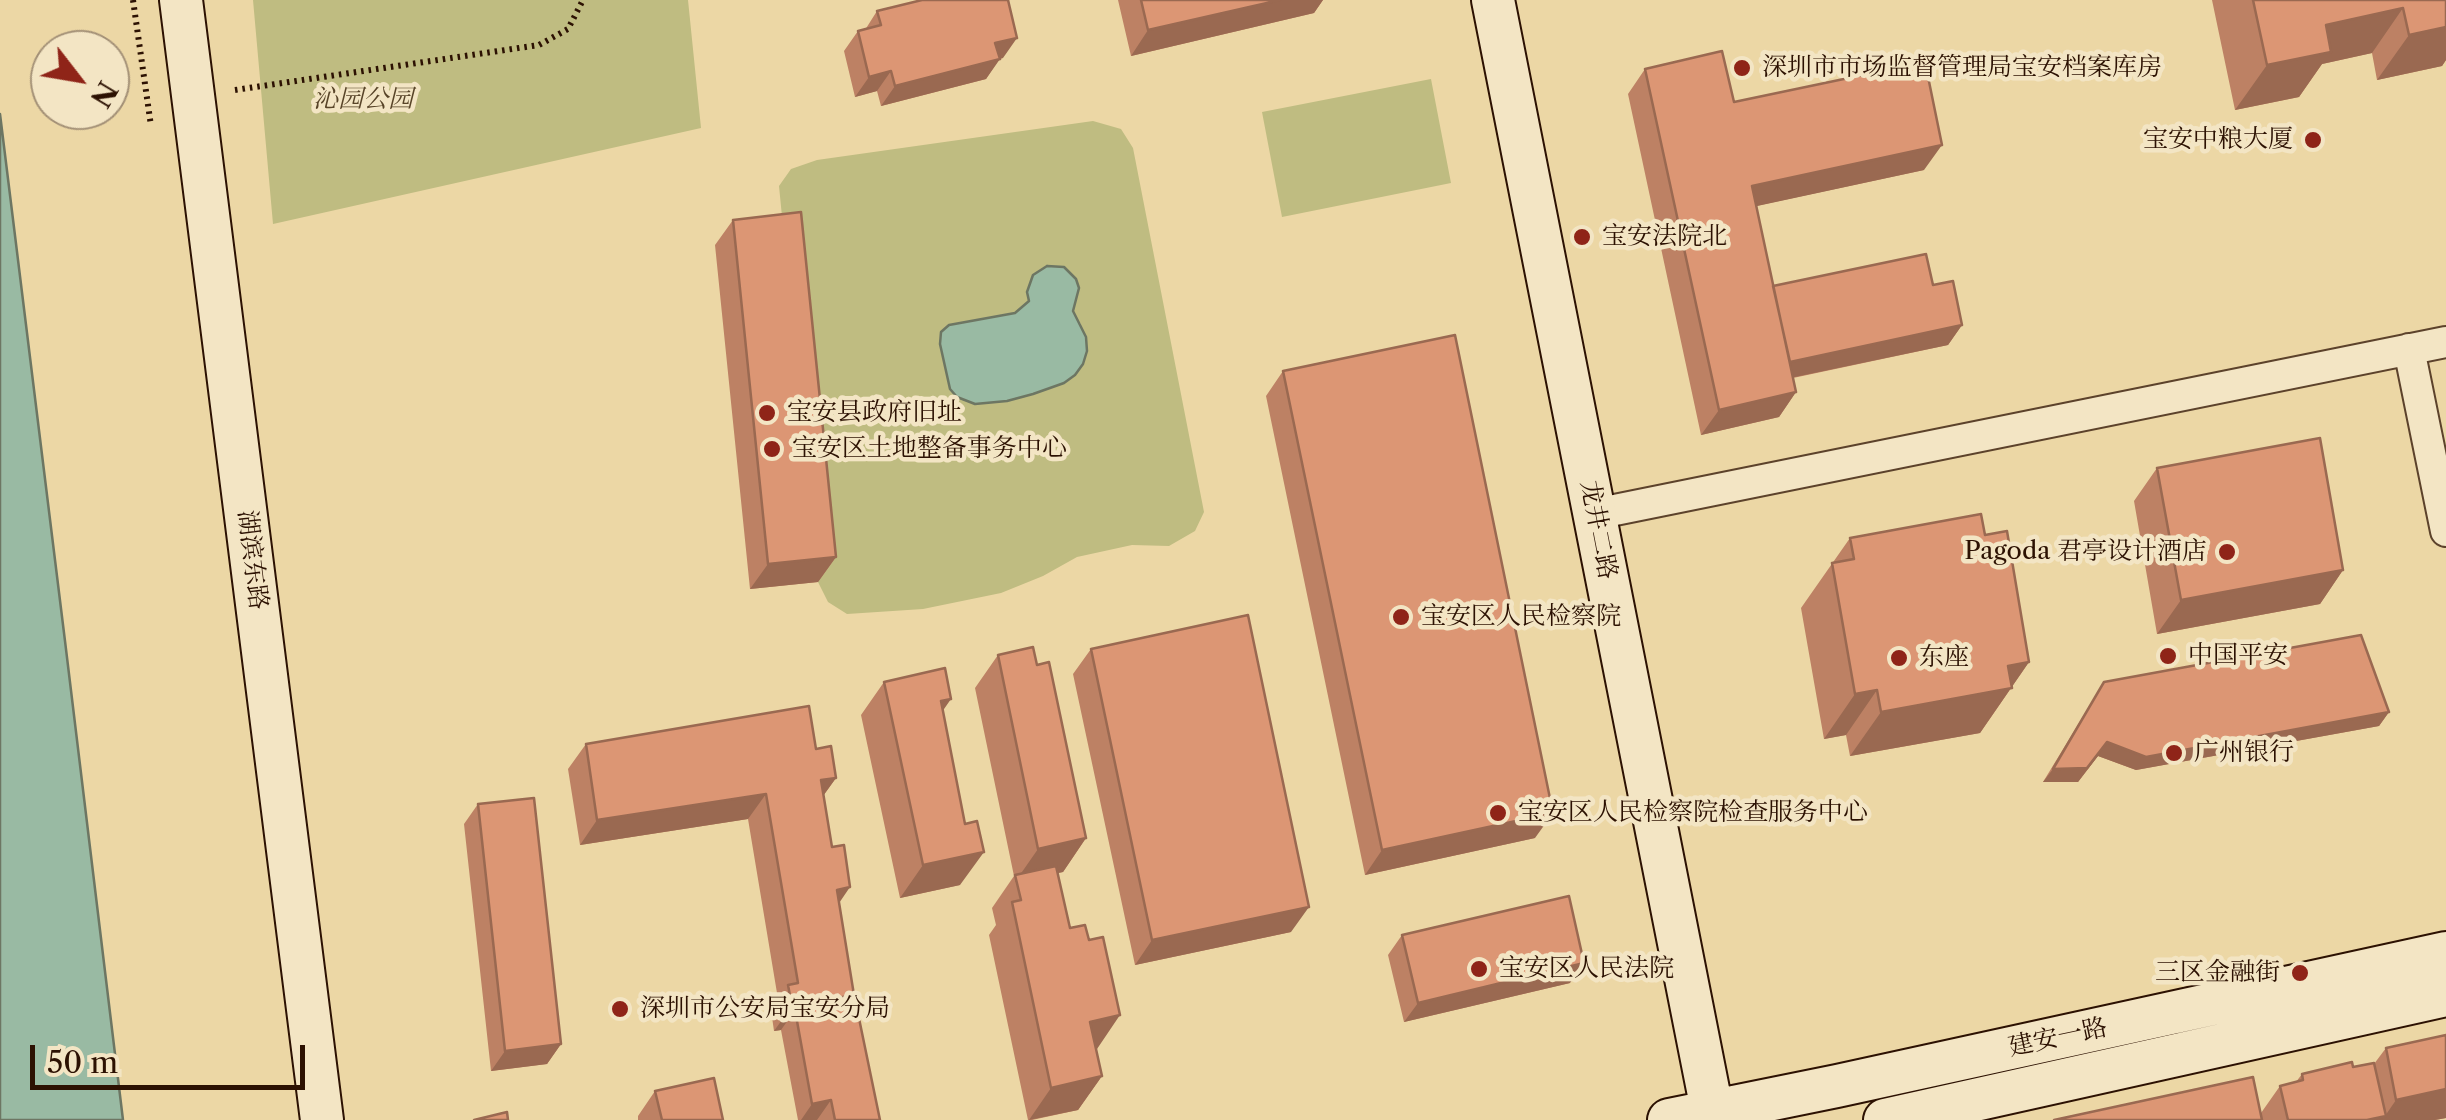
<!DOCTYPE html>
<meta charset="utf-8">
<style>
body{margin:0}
#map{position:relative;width:2446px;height:1120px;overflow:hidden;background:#ecd7a5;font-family:"Libre Caslon Text",serif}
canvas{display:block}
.north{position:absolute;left:30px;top:30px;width:100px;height:100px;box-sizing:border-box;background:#f3e5c4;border:2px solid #a39076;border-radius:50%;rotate:121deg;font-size:28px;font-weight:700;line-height:40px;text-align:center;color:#2c1102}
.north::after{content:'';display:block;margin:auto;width:35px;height:45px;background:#8f2418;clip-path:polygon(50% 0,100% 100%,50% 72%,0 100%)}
.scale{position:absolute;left:30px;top:1045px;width:275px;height:45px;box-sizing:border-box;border:5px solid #2c1102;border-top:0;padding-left:12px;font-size:30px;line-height:35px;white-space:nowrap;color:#2c1102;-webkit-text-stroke:8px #f3e5c4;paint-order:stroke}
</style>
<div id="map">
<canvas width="2446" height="1120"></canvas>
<div class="north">N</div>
<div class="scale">50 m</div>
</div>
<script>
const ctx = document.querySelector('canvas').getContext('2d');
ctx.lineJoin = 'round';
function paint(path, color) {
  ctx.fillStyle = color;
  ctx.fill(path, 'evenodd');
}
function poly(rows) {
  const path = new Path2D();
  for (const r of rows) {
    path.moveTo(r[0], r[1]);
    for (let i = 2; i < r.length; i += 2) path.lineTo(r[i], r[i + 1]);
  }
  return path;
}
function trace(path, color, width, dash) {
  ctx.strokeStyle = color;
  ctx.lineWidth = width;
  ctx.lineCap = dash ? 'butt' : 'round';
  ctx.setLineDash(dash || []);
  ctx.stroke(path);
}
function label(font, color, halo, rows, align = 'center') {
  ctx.font = font + ' "Libre Caslon Text","Noto Serif SC",serif';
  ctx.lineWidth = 9;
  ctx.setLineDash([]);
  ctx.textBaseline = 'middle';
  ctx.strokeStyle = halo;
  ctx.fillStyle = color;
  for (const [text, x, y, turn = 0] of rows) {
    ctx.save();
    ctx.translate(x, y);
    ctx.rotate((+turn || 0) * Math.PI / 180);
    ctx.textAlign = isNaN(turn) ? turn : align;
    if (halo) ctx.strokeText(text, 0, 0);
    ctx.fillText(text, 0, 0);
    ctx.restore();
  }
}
paint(poly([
 [253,0,688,0,701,128,273,224],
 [1431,79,1451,183,1282,217,1262,112],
 [1093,121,1121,129,1133,148,1204,512,1195,531,1169,546,1132,545,1077,557,1043,576,1001,593,923,609,847,614,828,602,818,582,779,186,791,169,817,160],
 [1064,267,1076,279,1073,311,1075,318,1081,324,1064,382,1033,394,949,325,1015,313,1029,300,1027,292]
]), '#bfbc81');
const water = poly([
 [0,114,65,641,123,1120,0,1120,0,114],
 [1047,266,1064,267,1076,279,1079,288,1073,311,1086,337,1087,351,1083,364,1075,375,1064,383,1033,394,1007,401,975,404,957,397,950,389,940,344,941,332,949,325,1015,313,1029,301,1027,292,1033,275,1047,266]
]);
paint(water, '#99baa3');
trace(water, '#6d7663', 2.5);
const street = poly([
 [2409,349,2446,531],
 [1595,514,2446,342]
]);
const secondary = poly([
 [181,0,322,1120],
 [1493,0,1714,1120],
 [1669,1120,1837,1086,2446,953],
 [1885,1120,2446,995]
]);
trace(street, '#5c422b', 34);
trace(secondary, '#2c1102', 46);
trace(poly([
 [133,0,151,126],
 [235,90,539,45,568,29,583,0]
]), '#2c1102', 6, [2.5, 5]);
trace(street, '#f3e5c4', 30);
trace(secondary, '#f3e5c4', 42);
paint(poly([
 [1118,0,1323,0,1314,13,1131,56],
 [2212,0,2446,0,2446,60,2442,66,2377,80,2372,53,2322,64,2299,97,2235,110],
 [877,11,1003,58,999,59,986,79,881,106,877,91,855,97,844,51,858,31,865,30],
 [1645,69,1734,102,1924,170,1756,206,1773,286,1933,285,1962,325,1948,345,1793,378,1796,392,1779,417,1701,435,1628,94],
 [733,220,836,557,818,582,750,589,715,245],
 [1283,371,1535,838,1365,875,1266,396],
 [2157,468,2343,570,2320,604,2157,634,2134,501],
 [1985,535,2029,662,1980,733,1850,756,1846,735,1824,739,1801,608,1850,538],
 [1091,649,1291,932,1135,965,1073,674],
 [998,655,1037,665,1086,838,1063,872,1058,873,1102,1076,1078,1110,1032,1120,1028,1120,989,935,996,925,992,908,1014,876,975,688],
 [884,682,943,711,960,885,900,898,861,715],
 [2104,682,2389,712,2379,726,2136,770,2098,756,2078,782,2043,782],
 [586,744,816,749,836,778,823,796,854,995,850,1000,880,1120,798,1120,781,1030,774,1031,771,1010,778,999,748,819,580,845,568,769],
 [478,804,561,1044,547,1064,491,1071,464,824],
 [1402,935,1570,983,1404,1022,1388,955],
 [2446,1035,2446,1118,2435,1120,2054,1120,2261,1113,2280,1086,2296,1082,2302,1074,2374,1064,2386,1048],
 [655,1091,723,1120,638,1120,638,1116]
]), '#bd8164');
paint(poly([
 [1280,0,1323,0,1314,13,1131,56,1148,30],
 [2403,8,2372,53,2322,64,2299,97,2235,110,2267,65,2326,25],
 [2446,27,2446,60,2442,66,2377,80,2409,35],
 [1017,38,1003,58,982,63,995,43],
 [1000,59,986,79,881,106,895,86],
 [891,71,877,91,855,97,869,77],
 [1942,145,1924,170,1734,211,1752,186],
 [1962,325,1948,345,1771,382,1785,363],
 [1796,392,1779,417,1701,435,1719,410],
 [836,557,818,582,750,589,768,564],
 [2343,570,2320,604,2157,634,2181,600],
 [2029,662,1980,733,1850,756,1881,712,2008,666],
 [1877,690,1846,735,1824,739,1855,694],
 [951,699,928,732,941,701],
 [2389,712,2379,726,2136,770,2098,756,2078,782,2043,782,2053,769,2107,742],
 [836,778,818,803,821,780],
 [766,794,748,819,580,845,597,820],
 [1553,813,1535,838,1365,875,1382,850],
 [1086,838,1063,872,1015,882,1038,849],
 [984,852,960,885,900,898,923,865],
 [850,887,833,912,837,890],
 [1309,907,1291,932,1135,965,1152,940],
 [1584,963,1570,983,1404,1022,1418,1003],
 [854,995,836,1020,795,1010,781,1030,774,1031,792,1006],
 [1120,1015,1097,1049,1067,1055,1090,1022],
 [561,1044,547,1064,491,1071,505,1051],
 [1102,1076,1078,1110,1029,1120,1051,1088],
 [2446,1089,2446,1118,2435,1120,2367,1120,2385,1116,2396,1100],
 [831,1100,817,1120,801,1120,812,1104]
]), '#9a6951');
const building = poly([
 [922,0,1008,0,1017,38,995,43,1000,59,895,86,891,71,869,77,858,31,881,25,877,11,922,0],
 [1141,0,1280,0,1148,30,1141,0],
 [2253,0,2446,0,2446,27,2409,35,2403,8,2326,25,2331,52,2267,65,2253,0],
 [1722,51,1734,102,1925,62,1942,145,1752,186,1796,392,1719,410,1645,69,1722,51],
 [801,212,836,557,768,564,733,220,801,212],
 [1926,254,1933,285,1953,281,1962,325,1790,362,1773,286,1926,254],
 [1455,335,1553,813,1382,850,1283,371,1455,335],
 [2320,438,2343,570,2181,600,2157,468,2320,438],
 [1981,514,1985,535,2007,531,2029,662,2008,666,2012,688,1881,712,1877,690,1855,694,1832,563,1854,559,1850,538,1981,514],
 [1248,615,1309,907,1152,940,1091,649,1248,615],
 [2361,635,2389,712,2146,757,2107,742,2087,768,2053,769,2104,682,2361,635],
 [1033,647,1037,665,1049,662,1086,838,1038,849,998,655,1033,647],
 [945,668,951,699,941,701,965,824,977,821,984,852,923,865,884,682,945,668],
 [809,706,816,749,831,746,836,778,821,780,832,847,844,845,850,887,837,890,854,995,792,1006,788,985,798,983,766,794,597,820,586,744,809,706],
 [534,798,561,1044,505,1051,478,804,534,798],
 [1056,866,1070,928,1085,925,1089,940,1103,937,1120,1015,1090,1022,1102,1076,1051,1088,1012,902,1021,900,1015,875,1056,866],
 [1569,896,1584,963,1418,1003,1402,935,1569,896],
 [855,999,880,1120,835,1120,831,1100,812,1104,795,1010,855,999],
 [2446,1035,2446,1089,2396,1100,2386,1048,2446,1035],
 [2352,1062,2353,1067,2374,1063,2386,1116,2367,1120,2288,1120,2280,1086,2303,1080,2302,1074,2352,1062],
 [2253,1077,2262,1120,2054,1120,2253,1077],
 [714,1078,723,1120,662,1120,655,1091,714,1078],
 [507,1112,508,1120,474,1120,507,1112]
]);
paint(building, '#dc9674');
trace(building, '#9a6951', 2.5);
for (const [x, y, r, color] of [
 [1742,68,10,"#8f2418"],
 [2313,140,10,"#8f2418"],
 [1582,237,10,"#8f2418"],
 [767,413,10,"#8f2418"],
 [772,449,10,"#8f2418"],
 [2227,552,10,"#8f2418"],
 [1401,617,10,"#8f2418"],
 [2168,656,10,"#8f2418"],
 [1899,658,10,"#8f2418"],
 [2174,753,10,"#8f2418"],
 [1498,813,10,"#8f2418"],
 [1479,969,10,"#8f2418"],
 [2300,973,10,"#8f2418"],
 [620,1009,10,"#8f2418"]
]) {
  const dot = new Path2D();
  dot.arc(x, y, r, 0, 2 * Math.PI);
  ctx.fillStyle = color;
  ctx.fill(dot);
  trace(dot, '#f3e5c4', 4);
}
label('25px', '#2c1102', '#f3e5c4', [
 ["深圳市市场监督管理局宝安档案库房",1762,68],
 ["宝安中粮大厦",2293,140,"right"],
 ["宝安法院北",1602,237],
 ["宝安县政府旧址",787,413],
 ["宝安区土地整备事务中心",792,449],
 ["Pagoda 君亭设计酒店",2207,552,"right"],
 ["宝安区人民检察院",1421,617],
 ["中国平安",2188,656],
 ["东座",1919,658],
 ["广州银行",2194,753],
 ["宝安区人民检察院检查服务中心",1518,813],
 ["宝安区人民法院",1499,969],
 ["三区金融街",2280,973,"right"],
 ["深圳市公安局宝安分局",640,1009]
], 'left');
label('italic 25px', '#584428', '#f3e5c4', [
 ["沁园公园",363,100]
]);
label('25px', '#2c1102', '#f3e5c4', [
 ["龙井二路",1598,530,79],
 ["湖滨东路",252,560,83],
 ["建安一路",2058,1038,-12]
]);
</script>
